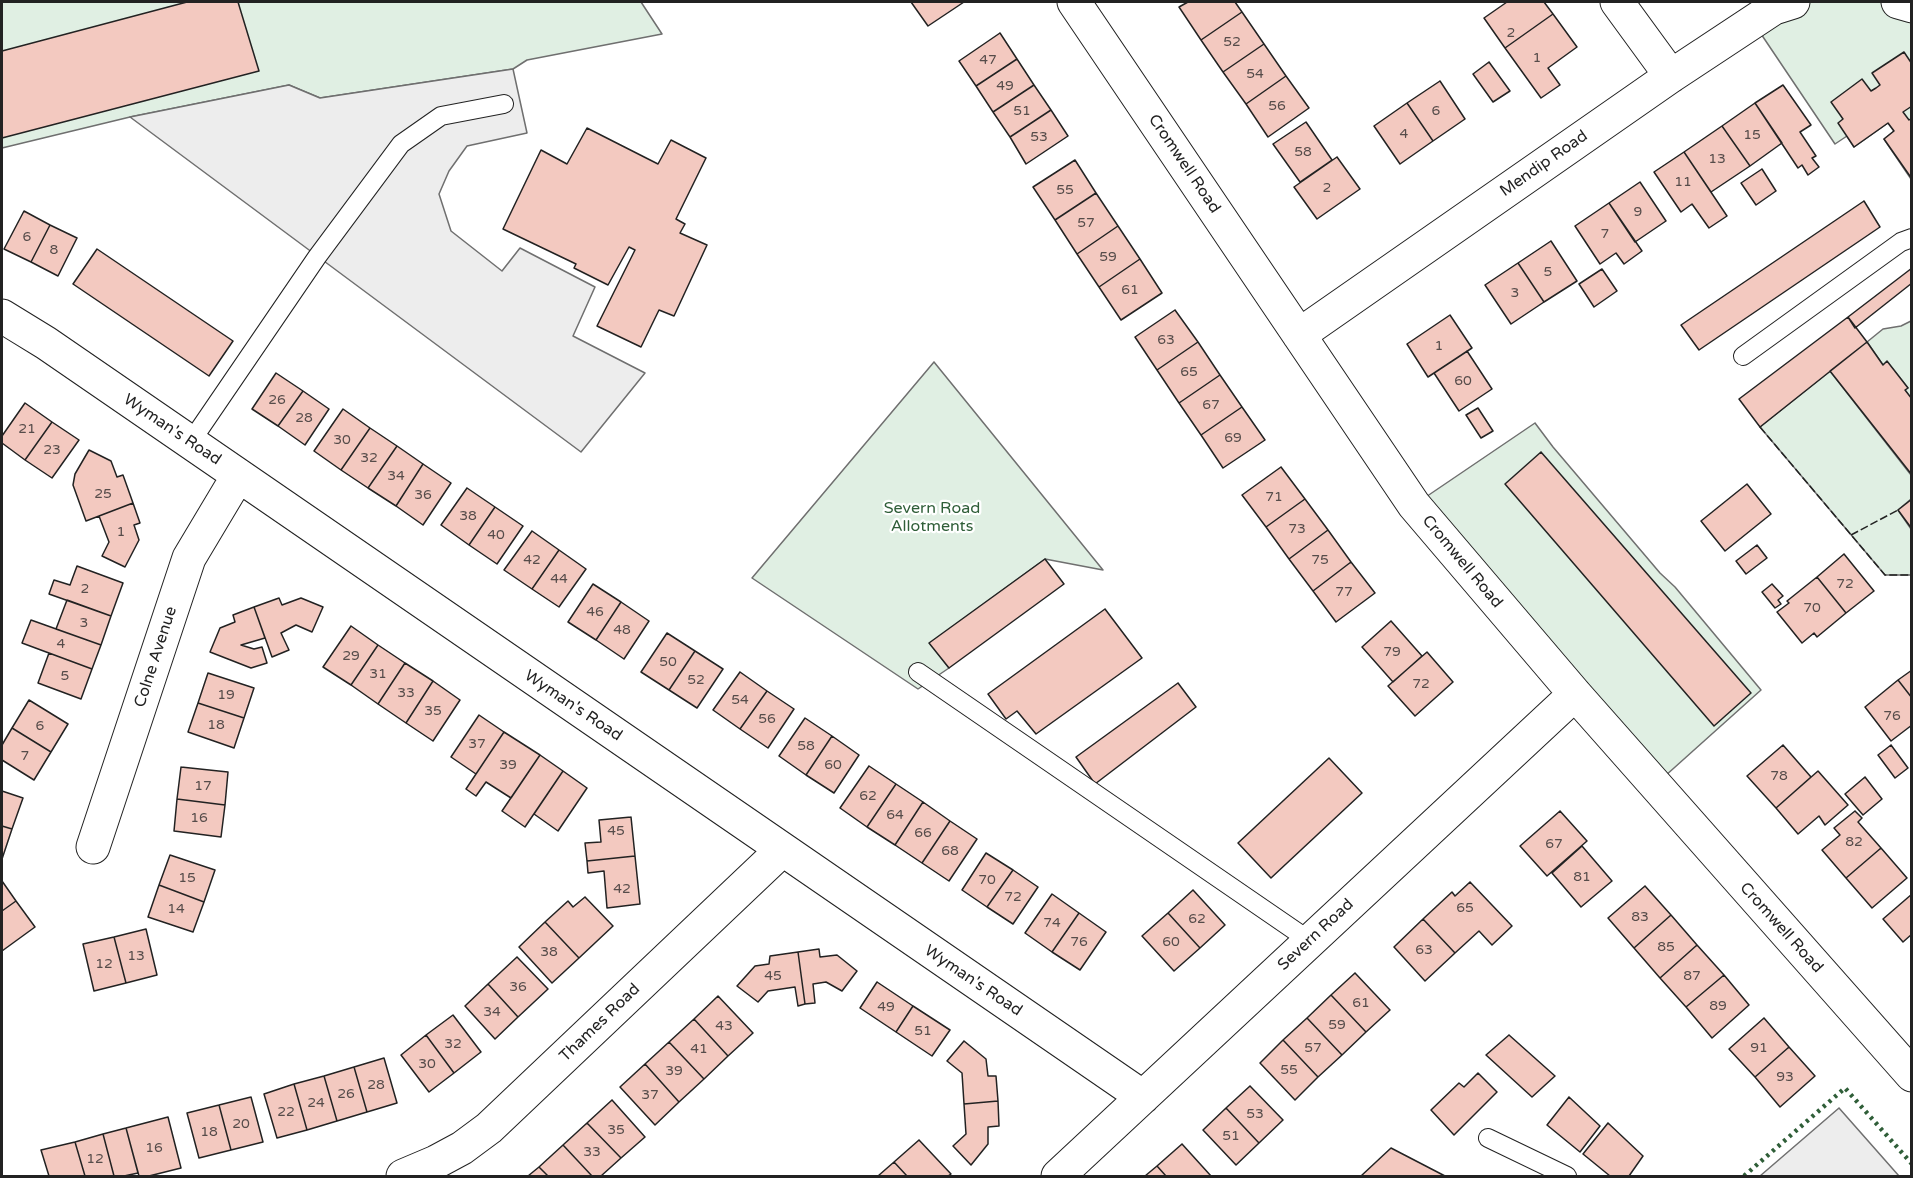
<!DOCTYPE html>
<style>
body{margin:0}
#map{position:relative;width:1913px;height:1178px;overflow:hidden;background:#fff;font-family:"Varela Round",sans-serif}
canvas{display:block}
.frame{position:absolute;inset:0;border:3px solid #222;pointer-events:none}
</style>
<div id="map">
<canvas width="1913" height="1178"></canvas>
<div class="frame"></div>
</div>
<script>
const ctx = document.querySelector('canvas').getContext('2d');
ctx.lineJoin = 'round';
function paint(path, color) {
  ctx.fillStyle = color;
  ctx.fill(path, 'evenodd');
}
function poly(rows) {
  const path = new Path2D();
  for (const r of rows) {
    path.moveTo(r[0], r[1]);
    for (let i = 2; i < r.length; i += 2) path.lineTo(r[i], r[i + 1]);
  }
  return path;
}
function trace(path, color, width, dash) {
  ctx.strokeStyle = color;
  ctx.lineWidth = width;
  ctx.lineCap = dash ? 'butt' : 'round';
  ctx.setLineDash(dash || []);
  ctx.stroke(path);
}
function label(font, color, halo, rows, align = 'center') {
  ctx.font = font + ' "Varela Round",sans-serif';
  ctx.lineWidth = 4.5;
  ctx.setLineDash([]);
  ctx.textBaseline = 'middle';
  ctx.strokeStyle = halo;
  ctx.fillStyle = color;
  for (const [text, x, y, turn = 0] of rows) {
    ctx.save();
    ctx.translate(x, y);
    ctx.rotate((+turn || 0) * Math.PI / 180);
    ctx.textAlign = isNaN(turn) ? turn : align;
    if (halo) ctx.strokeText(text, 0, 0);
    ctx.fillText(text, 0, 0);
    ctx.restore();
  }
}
const green = poly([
 [2,2,641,2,662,34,527,60,513,69,320,98,289,85,130,117,2,148,2,2],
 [1793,2,1898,2,1911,6,1911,179,1884,139,1894,131,1888,123,1854,147,1847,136,1835,144,1753,22,1793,2],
 [1911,321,1911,399,1905,390,1908,388,1887,362,1883,365,1867,342,1883,329,1901,326,1911,321],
 [934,362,1103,570,1045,559,930,643,949,668,918,689,752,578,934,362],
 [1830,371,1911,475,1911,499,1898,510,1911,529,1911,575,1885,575,1760,427,1830,371],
 [1535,423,1553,447,1660,573,1675,587,1761,690,1655,785,1414,505,1535,423]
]);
paint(green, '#e0efe3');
trace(green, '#6f6f6f', 1.5);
const parking = poly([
 [513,69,527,133,467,146,449,171,439,194,451,231,502,271,520,248,595,287,573,336,645,373,581,452,130,117,289,85,320,98,513,69],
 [1839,1108,1899,1176,1760,1176,1839,1108]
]);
paint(parking, '#ededed');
trace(parking, '#6f6f6f', 1.5);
const building = poly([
 [187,2,238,2,259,71,2,138,2,51,187,2],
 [911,2,964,2,928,26,911,2],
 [1188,2,1235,2,1242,12,1201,40,1179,7,1188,2],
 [1507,2,1544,2,1553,14,1505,48,1484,18,1507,2],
 [1242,12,1264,44,1223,72,1201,40,1242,12],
 [1553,14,1577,47,1548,68,1560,85,1541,98,1505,48,1553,14],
 [1000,33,1017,59,976,86,959,61,1000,33],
 [1264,44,1286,76,1246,104,1223,72,1264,44],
 [1904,52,1912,64,1912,106,1903,112,1909,120,1912,118,1912,179,1884,139,1894,131,1888,123,1854,147,1838,123,1843,119,1831,102,1862,79,1871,91,1876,88,1880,85,1872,73,1904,52],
 [1017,59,1034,85,993,112,976,86,1017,59],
 [1489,62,1510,91,1493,102,1473,74,1489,62],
 [1286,76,1309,108,1268,137,1246,104,1286,76],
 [1440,81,1465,119,1433,141,1407,103,1440,81],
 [1034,85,1051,110,1010,137,993,112,1034,85],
 [1783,85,1811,125,1800,132,1816,156,1812,158,1819,167,1808,175,1802,165,1798,168,1755,103,1783,85],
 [1407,103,1433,141,1400,164,1374,126,1407,103],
 [1755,103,1782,143,1750,166,1722,126,1755,103],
 [1051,110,1068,136,1026,164,1010,137,1051,110],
 [1306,122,1332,160,1300,182,1273,144,1306,122],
 [1722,126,1750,166,1711,192,1684,152,1722,126],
 [587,128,658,164,671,140,706,158,676,219,685,224,680,233,707,245,674,316,659,310,641,347,597,326,635,250,629,247,608,285,574,268,576,264,503,229,541,150,567,164,587,128],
 [1684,152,1727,216,1709,228,1692,204,1681,212,1654,172,1684,152],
 [1337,157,1360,189,1317,219,1294,187,1337,157],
 [1075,160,1096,193,1055,220,1033,187,1075,160],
 [1762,169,1776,191,1756,205,1741,183,1762,169],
 [1640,182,1666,221,1635,242,1609,203,1640,182],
 [1096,193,1118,226,1077,254,1055,220,1096,193],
 [1864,201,1880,227,1699,350,1681,325,1864,201],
 [1609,203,1642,251,1624,264,1616,253,1600,264,1575,226,1609,203],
 [24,211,50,225,31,262,4,249,24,211],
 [50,225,77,238,58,276,31,262,50,225],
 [1118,226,1140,259,1099,287,1077,254,1118,226],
 [1551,241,1577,281,1544,302,1518,263,1551,241],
 [97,249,233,341,209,376,73,284,97,249],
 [1140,259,1162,293,1121,320,1099,287,1140,259],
 [1518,263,1544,302,1511,324,1485,285,1518,263],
 [1912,268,1912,283,1855,328,1848,317,1912,268],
 [1602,269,1617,291,1594,307,1579,284,1602,269],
 [1175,310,1198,342,1157,370,1135,337,1175,310],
 [1450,315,1472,348,1428,377,1407,344,1450,315],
 [1848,317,1867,342,1760,427,1739,399,1848,317],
 [1198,342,1220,375,1179,403,1157,370,1198,342],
 [1867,342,1883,365,1887,361,1908,388,1905,390,1912,399,1912,475,1830,371,1867,342],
 [1467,351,1492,389,1459,411,1434,373,1467,351],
 [276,373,303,391,278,426,252,409,276,373],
 [1220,375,1242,407,1201,435,1179,403,1220,375],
 [303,391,329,409,305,445,278,426,303,391],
 [25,403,52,422,25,460,2,443,2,436,25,403],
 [1242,407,1265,440,1223,468,1201,435,1242,407],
 [1478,408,1493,431,1481,438,1466,415,1478,408],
 [343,409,370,428,341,470,314,451,343,409],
 [52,422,79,440,52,478,25,460,52,422],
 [370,428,397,446,368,488,341,470,370,428],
 [397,446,423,464,396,506,368,488,397,446],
 [89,450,111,461,117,477,123,475,133,503,86,521,73,485,75,474,89,450],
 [1541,452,1751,693,1714,726,1505,484,1541,452],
 [423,464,451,483,423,525,396,506,423,464],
 [1281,467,1305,499,1266,527,1242,495,1281,467],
 [1747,484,1771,514,1725,551,1701,521,1747,484],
 [467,488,495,507,469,545,441,525,467,488],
 [1305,499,1328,530,1289,559,1266,527,1305,499],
 [1912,499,1912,529,1898,510,1912,499],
 [133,503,140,523,134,525,139,540,125,567,102,556,109,542,99,516,133,503],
 [495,507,523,526,497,564,469,545,495,507],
 [1328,530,1351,562,1313,591,1289,559,1328,530],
 [532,531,559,550,532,589,504,570,532,531],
 [1757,545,1767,558,1746,574,1736,561,1757,545],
 [559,550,586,569,559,607,532,589,559,550],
 [1844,554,1874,591,1846,613,1817,577,1844,554],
 [1045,559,1064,584,949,668,929,643,1045,559],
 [1351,562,1375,593,1336,622,1313,591,1351,562],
 [77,566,123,583,111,616,49,594,54,580,70,585,77,566],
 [1817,577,1846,613,1817,637,1814,633,1802,643,1777,612,1789,603,1787,601,1817,577],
 [593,584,621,602,596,640,568,622,593,584],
 [1772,584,1783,596,1778,600,1781,604,1775,608,1762,592,1772,584],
 [279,598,282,605,301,598,323,607,312,632,296,625,281,633,289,650,272,657,254,607,279,598],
 [67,600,111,616,101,645,56,629,67,600],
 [621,602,649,621,624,659,596,640,621,602],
 [254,607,265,638,241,645,254,649,262,647,267,663,251,668,210,652,220,628,235,622,233,615,254,607],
 [1105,609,1142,658,1036,734,1017,711,1006,719,988,694,1105,609],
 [31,620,101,645,92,669,22,643,31,620],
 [1391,621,1422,656,1393,682,1362,647,1391,621],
 [351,626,378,645,351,685,323,667,351,626],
 [667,633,695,651,669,690,641,672,667,633],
 [378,645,405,663,378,704,351,685,378,645],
 [695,651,723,669,697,708,669,690,695,651],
 [1427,652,1453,682,1415,716,1388,686,1427,652],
 [49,653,92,669,81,699,38,683,49,653],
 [405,663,433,681,406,723,378,704,405,663],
 [1912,670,1912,698,1898,680,1912,670],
 [740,672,767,691,740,729,713,710,740,672],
 [208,673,254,688,244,718,198,703,208,673],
 [1898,680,1912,698,1912,725,1891,741,1865,707,1898,680],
 [433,681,460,700,433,741,406,723,433,681],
 [1178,683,1196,707,1095,784,1076,757,1178,683],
 [767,691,794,709,768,748,740,729,767,691],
 [29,700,68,724,51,752,12,728,29,700],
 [198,703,244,718,234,748,188,732,198,703],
 [479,715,504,732,476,774,451,757,479,715],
 [805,718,832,736,806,775,779,756,805,718],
 [12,728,51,752,34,780,2,760,2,745,12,728],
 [504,732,540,755,511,798,486,782,476,796,466,789,504,732],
 [832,736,859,755,834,793,806,775,832,736],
 [1783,745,1811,777,1776,808,1747,776,1783,745],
 [1891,745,1908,768,1895,778,1878,755,1891,745],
 [540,755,563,771,525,827,502,811,540,755],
 [1329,758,1362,793,1271,878,1238,843,1329,758],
 [869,766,896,784,867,827,840,808,869,766],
 [181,767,228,772,225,805,177,799,181,767],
 [563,771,587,788,558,831,534,814,563,771],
 [1818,771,1848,805,1825,825,1819,816,1798,834,1776,808,1818,771],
 [1865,777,1882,799,1863,815,1845,794,1865,777],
 [896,784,923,802,895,845,867,827,896,784],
 [2,791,23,798,12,829,2,826,2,791],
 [177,799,225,805,221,837,174,831,177,799],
 [923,802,950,821,922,863,895,845,923,802],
 [1560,811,1587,841,1547,876,1520,846,1560,811],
 [1855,811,1862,818,1858,822,1881,848,1846,878,1822,850,1840,835,1834,828,1855,811],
 [631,817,635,856,587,861,585,843,601,842,599,820,631,817],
 [950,821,977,839,949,881,922,863,950,821],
 [2,826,12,829,2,859,2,826],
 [1582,846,1612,881,1581,907,1552,873,1582,846],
 [1881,848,1907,878,1872,908,1846,878,1881,848],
 [986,853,1013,870,987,907,962,890,986,853],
 [170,855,215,870,204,902,159,885,170,855],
 [635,856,640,904,607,908,604,871,588,873,587,861,635,856],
 [1013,870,1038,887,1013,924,987,907,1013,870],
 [2,881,16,901,2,911,2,881],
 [1470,882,1512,926,1492,945,1479,931,1455,953,1423,919,1452,892,1455,896,1470,882],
 [159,885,204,902,193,932,148,917,159,885],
 [1645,886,1671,915,1634,948,1608,918,1645,886],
 [1193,890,1225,925,1200,948,1168,913,1193,890],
 [1052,894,1079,913,1052,952,1025,933,1052,894],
 [1912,894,1912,934,1903,942,1883,919,1912,894],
 [585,897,613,926,579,958,545,922,568,901,573,907,585,897],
 [16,901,35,927,2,951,2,911,16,901],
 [1079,913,1106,932,1080,970,1052,952,1079,913],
 [1168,913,1200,948,1174,971,1142,936,1168,913],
 [1671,915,1697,945,1660,978,1634,948,1671,915],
 [1423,919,1455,953,1425,981,1394,947,1423,919],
 [545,922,579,958,552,983,519,947,545,922],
 [146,929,157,975,126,983,114,937,146,929],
 [114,937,126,983,94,991,83,944,114,937],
 [1697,945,1724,975,1686,1007,1660,978,1697,945],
 [819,949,820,957,837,955,857,971,842,991,826,982,813,984,815,1003,805,1004,798,952,819,949],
 [798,952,805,1004,798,1006,795,987,768,991,758,1002,737,986,755,966,769,964,770,956,798,952],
 [517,957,548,989,518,1017,488,984,517,957],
 [1355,973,1390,1010,1366,1032,1331,995,1355,973],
 [1724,975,1749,1005,1712,1038,1686,1007,1724,975],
 [877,982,913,1006,896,1032,860,1008,877,982],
 [488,984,518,1017,495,1039,465,1006,488,984],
 [1331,995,1366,1032,1342,1055,1307,1018,1331,995],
 [718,996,753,1033,728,1056,694,1019,718,996],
 [913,1006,950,1030,932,1056,896,1032,913,1006],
 [453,1015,481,1052,454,1073,426,1035,453,1015],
 [1307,1018,1342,1055,1318,1077,1283,1040,1307,1018],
 [1764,1018,1789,1047,1755,1077,1729,1049,1764,1018],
 [694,1019,728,1056,704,1079,669,1042,694,1019],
 [426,1035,454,1073,429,1092,401,1055,426,1035],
 [1509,1035,1555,1076,1532,1097,1486,1055,1509,1035],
 [1283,1040,1318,1077,1295,1100,1260,1063,1283,1040],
 [964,1041,986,1059,988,1076,996,1076,998,1101,964,1104,962,1073,947,1061,964,1041],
 [669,1042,704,1079,679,1102,645,1064,669,1042],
 [1789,1047,1815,1076,1780,1107,1755,1077,1789,1047],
 [384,1058,397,1103,367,1112,354,1067,384,1058],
 [645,1064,679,1102,655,1125,620,1087,645,1064],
 [354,1067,367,1112,337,1121,324,1076,354,1067],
 [1478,1073,1497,1092,1454,1135,1431,1110,1459,1083,1464,1087,1478,1073],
 [324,1076,337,1121,307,1130,294,1084,324,1076],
 [294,1084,307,1130,277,1138,264,1094,294,1084],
 [1250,1086,1283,1120,1259,1143,1226,1108,1250,1086],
 [251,1097,263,1142,231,1150,219,1105,251,1097],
 [1569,1097,1600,1126,1580,1152,1547,1125,1569,1097],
 [612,1100,645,1137,621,1158,587,1123,612,1100],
 [998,1101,999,1126,988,1127,988,1144,971,1165,953,1146,966,1134,964,1104,998,1101],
 [219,1105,231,1150,199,1158,187,1113,219,1105],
 [1226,1108,1259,1143,1236,1165,1203,1130,1226,1108],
 [168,1117,181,1168,149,1176,139,1176,126,1128,168,1117],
 [587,1123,621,1158,601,1176,592,1176,563,1145,587,1123],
 [1608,1123,1643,1156,1629,1176,1610,1176,1583,1154,1608,1123],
 [126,1128,138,1173,124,1176,114,1176,103,1134,126,1128],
 [103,1134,114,1176,85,1176,75,1142,103,1134],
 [919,1140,951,1174,948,1176,907,1176,894,1162,919,1140],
 [75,1142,85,1176,49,1176,41,1150,75,1142],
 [1182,1144,1211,1176,1166,1176,1157,1166,1182,1144],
 [563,1145,592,1176,548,1176,539,1167,563,1145],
 [1391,1148,1445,1176,1361,1176,1391,1148],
 [894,1162,907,1176,878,1176,894,1162],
 [1157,1166,1166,1176,1145,1176,1157,1166],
 [539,1167,548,1176,528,1176,539,1167]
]);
paint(building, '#f3c9c0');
trace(building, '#222', 1.5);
const lane = poly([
 [1743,356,1901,242,1912,238],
 [190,443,317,257,401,144,441,116,504,104],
 [918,672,1310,941],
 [1488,1138,1567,1176]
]);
const street = poly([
 [1074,2,1414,505,1575,694,1912,1075],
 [1617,2,1671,76],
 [1898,2,1912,6],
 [2,316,46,343,1143,1097],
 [1299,335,1671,76,1774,8,1793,2],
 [93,847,189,558,238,476],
 [403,1176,436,1162,462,1148,489,1128,782,850],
 [1058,1176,1575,694]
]);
trace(lane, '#222', 20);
trace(street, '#222', 35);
trace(lane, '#fff', 18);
trace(street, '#fff', 33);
trace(poly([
 [1744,1176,1845,1088,1912,1164]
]), '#2f5e38', 4.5, [3, 4.5]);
trace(poly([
 [1760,427,1885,575,1912,575],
 [1851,535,1898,510]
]), '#222', 1.5, [8, 3]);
label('14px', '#564c4a', null, [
 ["2",1511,33],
 ["52",1232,42],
 ["1",1537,58],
 ["47",988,60],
 ["54",1255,74],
 ["49",1005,86],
 ["56",1277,106],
 ["51",1022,111],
 ["6",1436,111],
 ["4",1404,134],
 ["15",1752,135],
 ["53",1039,137],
 ["58",1303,152],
 ["13",1717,159],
 ["11",1683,182],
 ["2",1327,188],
 ["55",1065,190],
 ["9",1638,212],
 ["57",1086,223],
 ["7",1605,234],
 ["6",27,237],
 ["8",54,250],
 ["59",1108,257],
 ["5",1548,272],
 ["61",1130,290],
 ["3",1515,293],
 ["63",1166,340],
 ["1",1439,346],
 ["65",1189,372],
 ["60",1463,381],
 ["26",277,400],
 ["67",1211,405],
 ["28",304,418],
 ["21",27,429],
 ["69",1233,438],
 ["30",342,440],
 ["23",52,450],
 ["32",369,458],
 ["34",396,476],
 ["25",103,494],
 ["36",423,495],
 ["71",1274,497],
 ["38",468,516],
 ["73",1297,529],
 ["1",121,532],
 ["40",496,535],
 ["42",532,560],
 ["75",1320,560],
 ["44",559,579],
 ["72",1845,584],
 ["2",85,589],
 ["77",1344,592],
 ["70",1812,608],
 ["46",595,612],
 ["3",84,623],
 ["48",622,630],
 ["4",61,644],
 ["79",1392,652],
 ["29",351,656],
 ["50",668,662],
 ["31",378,674],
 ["5",65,676],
 ["52",696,680],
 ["72",1421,684],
 ["33",406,693],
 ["19",226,695],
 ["54",740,700],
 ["35",433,711],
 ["76",1892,716],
 ["56",767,719],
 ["18",216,725],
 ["6",40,726],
 ["37",477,744],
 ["58",806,746],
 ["7",25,756],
 ["39",508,765],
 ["60",833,765],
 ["78",1779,776],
 ["17",203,786],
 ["62",868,796],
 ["64",895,815],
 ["16",199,818],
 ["45",616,831],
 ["66",923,833],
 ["82",1854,842],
 ["67",1554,844],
 ["68",950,851],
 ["81",1582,877],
 ["15",187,878],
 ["70",987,880],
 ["42",622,889],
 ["72",1013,897],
 ["65",1465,908],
 ["14",176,909],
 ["83",1640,917],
 ["62",1197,919],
 ["74",1052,923],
 ["76",1079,942],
 ["60",1171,942],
 ["85",1666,947],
 ["63",1424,950],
 ["38",549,952],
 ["13",136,956],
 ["12",104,964],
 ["45",773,976],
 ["87",1692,976],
 ["36",518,987],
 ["61",1361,1003],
 ["89",1718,1006],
 ["49",886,1007],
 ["34",492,1012],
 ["59",1337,1025],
 ["43",724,1026],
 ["51",923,1031],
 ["32",453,1044],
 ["57",1313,1048],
 ["91",1759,1048],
 ["41",699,1049],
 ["30",427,1064],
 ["55",1289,1070],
 ["39",674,1071],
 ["93",1785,1077],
 ["28",376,1085],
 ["26",346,1094],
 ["37",650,1095],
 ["24",316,1103],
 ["22",286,1112],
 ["53",1255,1114],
 ["20",241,1124],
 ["35",616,1130],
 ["18",209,1132],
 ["51",1231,1136],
 ["16",154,1148],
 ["33",592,1152],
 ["12",95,1159]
]);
label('16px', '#222', '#fff', [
 ["Cromwell Road",1184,164,56],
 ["Mendip Road",1544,164,-35],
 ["Wyman's Road",172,430,34],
 ["Cromwell Road",1462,562,50],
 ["Colne Avenue",156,657,-72],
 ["Wyman's Road",573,706,34],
 ["Cromwell Road",1781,928,48],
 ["Severn Road",1316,935,-43],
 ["Wyman's Road",973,981,34],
 ["Thames Road",600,1023,-44]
]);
label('16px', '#2f5e38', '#fff', [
 ["Severn Road",932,509],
 ["Allotments",932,527]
]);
</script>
